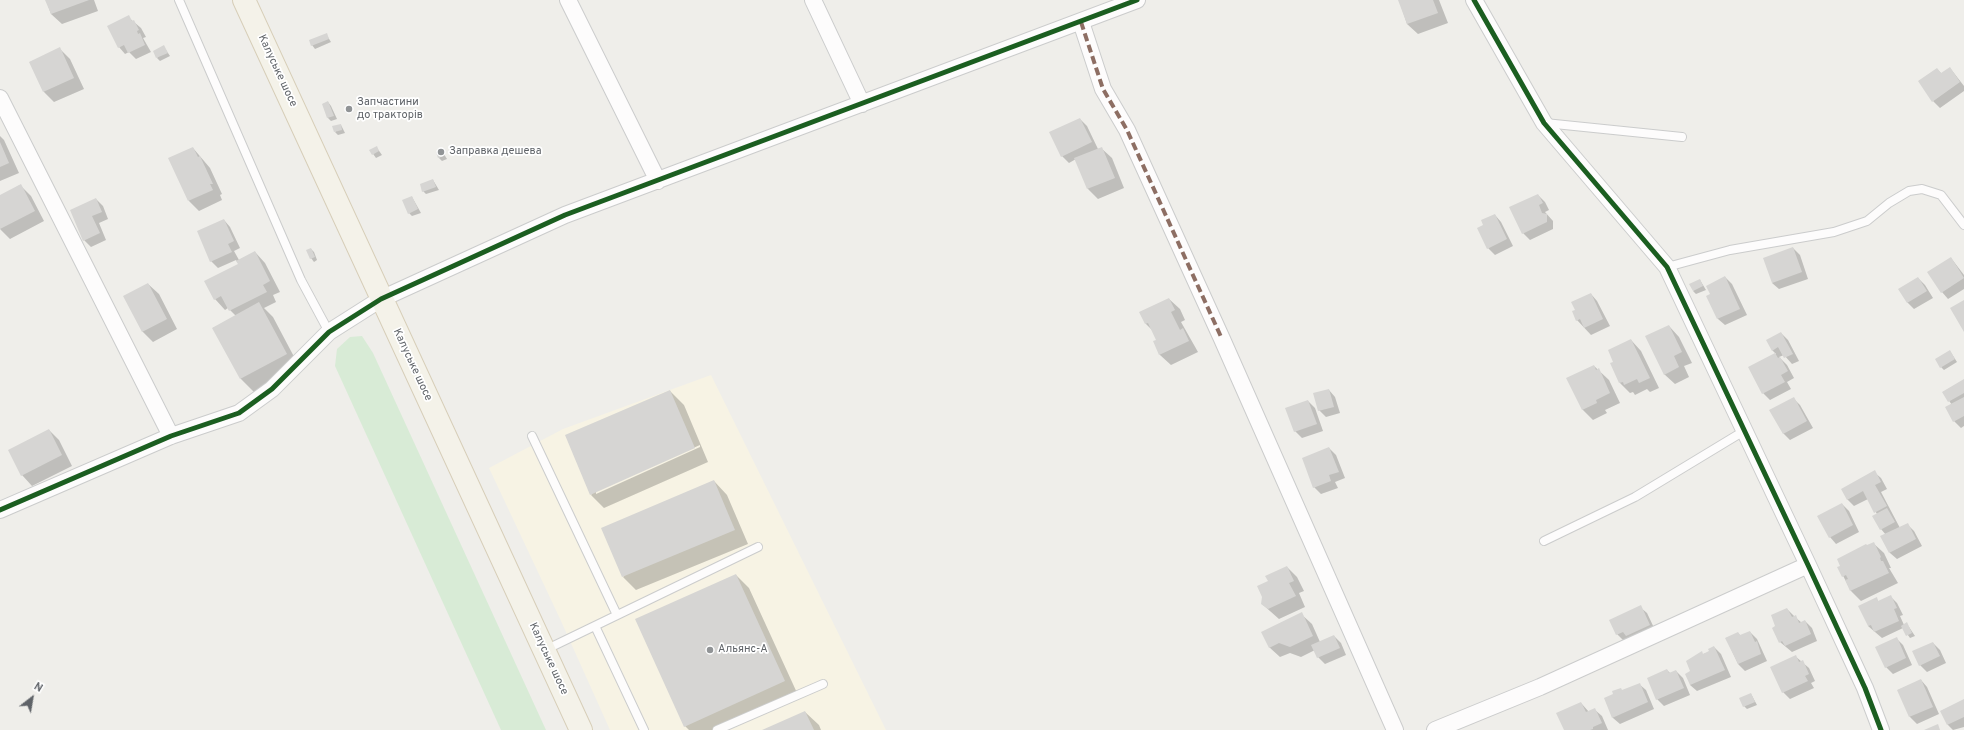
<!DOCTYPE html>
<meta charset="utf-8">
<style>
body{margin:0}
#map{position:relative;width:1964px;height:730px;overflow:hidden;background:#efeeea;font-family:Overpass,sans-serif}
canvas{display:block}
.north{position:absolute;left:12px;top:678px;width:40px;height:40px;-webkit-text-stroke:3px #fff;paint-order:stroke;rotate:31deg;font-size:11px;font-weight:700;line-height:16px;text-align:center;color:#5f6368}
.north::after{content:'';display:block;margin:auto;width:14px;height:18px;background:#5f6368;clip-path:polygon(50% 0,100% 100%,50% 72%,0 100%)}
</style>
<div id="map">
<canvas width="1964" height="730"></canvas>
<div class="north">N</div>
</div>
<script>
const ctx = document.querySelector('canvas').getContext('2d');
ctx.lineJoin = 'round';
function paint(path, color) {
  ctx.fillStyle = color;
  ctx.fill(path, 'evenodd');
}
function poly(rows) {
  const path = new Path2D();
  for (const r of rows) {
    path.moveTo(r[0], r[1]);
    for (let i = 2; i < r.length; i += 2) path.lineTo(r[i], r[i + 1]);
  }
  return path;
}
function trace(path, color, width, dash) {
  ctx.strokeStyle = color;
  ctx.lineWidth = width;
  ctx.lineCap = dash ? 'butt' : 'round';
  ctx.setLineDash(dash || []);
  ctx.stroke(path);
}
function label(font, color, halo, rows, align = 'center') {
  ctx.font = font + ' Overpass,sans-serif';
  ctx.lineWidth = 3.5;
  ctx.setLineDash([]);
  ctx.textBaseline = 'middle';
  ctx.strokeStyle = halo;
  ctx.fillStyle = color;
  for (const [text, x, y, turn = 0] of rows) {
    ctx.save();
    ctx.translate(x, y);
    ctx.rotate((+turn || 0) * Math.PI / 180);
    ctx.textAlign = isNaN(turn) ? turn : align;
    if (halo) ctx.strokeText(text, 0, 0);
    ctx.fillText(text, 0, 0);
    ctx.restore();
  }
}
paint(poly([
 [711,375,886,730,610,730,561,621,489,468,563,429]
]), '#f7f3e4');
paint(poly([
 [362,336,373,353,546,730,501,730,335,366,337,349,350,337]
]), '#d8ebd6');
paint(poly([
 [46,0,94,0,98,11,62,24,51,14],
 [1399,0,1439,0,1448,23,1418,34,1407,24],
 [128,17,141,28,146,37,143,38,151,52,136,59,129,52,125,54,119,47],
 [326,34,331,42,315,49,312,45],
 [164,47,170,56,160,61,157,58],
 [60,49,70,59,84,89,54,102,44,92,30,62],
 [1950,68,1964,86,1964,91,1940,108,1933,101,1937,69,1942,74],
 [328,102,331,106,337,119,331,121,328,118,323,104],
 [1080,119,1087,126,1098,149,1101,148,1112,158,1124,188,1098,199,1088,189,1076,159,1069,163,1062,156],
 [341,125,345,133,338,135,335,132],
 [0,136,4,140,19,173,0,181],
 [193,148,210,168,222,194,220,195,222,200,199,211,189,201],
 [377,148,382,155,376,158,371,151],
 [442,151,447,159,442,161,439,158],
 [433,180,439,190,426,194,423,191],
 [20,185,31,196,44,221,10,239,0,229,0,196],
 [1538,195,1545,202,1549,210,1545,212,1553,221,1553,229,1530,240,1523,233],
 [412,197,421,213,412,216,409,213],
 [96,199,103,206,108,219,99,223,106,240,91,247,84,240],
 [1495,215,1501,222,1513,246,1495,255,1488,248],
 [224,220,230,227,240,248,234,251,239,260,255,252,265,263,280,292,273,295,276,302,264,308,273,317,300,368,254,392,241,379,213,328,236,316,228,308,225,310,215,299,239,265,236,260,218,268,211,261],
 [1793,248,1800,255,1808,279,1779,289,1772,283],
 [311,249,314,252,317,260,314,262,311,258],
 [1951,258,1964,275,1964,289,1948,299,1942,292],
 [1725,277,1732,284,1747,315,1725,325,1718,319,1707,296,1711,295],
 [1918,278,1925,285,1933,298,1914,309,1907,302],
 [1700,280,1706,290,1696,294,1693,291],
 [148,284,159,294,177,329,153,342,142,331],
 [1591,294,1597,301,1610,326,1591,335,1577,320],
 [1169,299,1180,309,1185,320,1181,322,1198,352,1171,365,1160,355,1154,342,1157,340,1154,332,1146,324,1140,313],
 [1669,326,1679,337,1692,363,1684,366,1689,377,1675,384,1664,374],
 [1781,333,1788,340,1799,361,1792,364,1784,355,1779,357,1787,365,1794,378,1787,382,1791,389,1770,400,1763,393,1750,367,1776,354,1772,350],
 [1631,340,1641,351,1659,388,1650,392,1647,389,1635,395,1633,392,1630,393,1620,383,1614,362],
 [1950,351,1957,362,1944,370,1941,367],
 [1594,366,1609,380,1620,403,1605,410,1607,413,1593,420,1582,409],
 [1964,380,1964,426,1961,428,1954,421,1947,408,1952,405,1943,392],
 [1329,390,1335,397,1340,413,1326,417,1319,410],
 [670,391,684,405,708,462,604,508,591,495],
 [700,445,700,447,596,494,596,491],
 [1793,398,1800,405,1813,428,1790,440,1783,433],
 [1308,401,1315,408,1323,431,1302,438,1295,431],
 [49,430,59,440,72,466,32,486,22,475],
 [1329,448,1336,455,1345,478,1335,482,1338,488,1321,494,1314,487],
 [1874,472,1881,478,1887,489,1881,492,1900,528,1907,524,1914,531,1922,546,1897,559,1890,553,1886,535,1881,529,1877,514,1868,499,1854,506,1847,499],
 [714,481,727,495,748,544,636,590,623,577],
 [1842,504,1849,511,1859,532,1836,544,1830,537],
 [1873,543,1884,553,1891,568,1889,568,1898,583,1861,601,1851,591,1839,568],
 [1287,567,1297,577,1304,591,1299,593,1305,607,1279,619,1262,604,1269,582],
 [736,575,749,588,798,695,721,730,689,730,685,726],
 [1890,596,1897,603,1903,615,1900,616,1904,625,1907,624,1915,636,1910,638,1903,628,1882,638,1868,626,1876,598,1879,602],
 [1640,607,1647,613,1656,632,1624,641,1617,634],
 [1787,609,1795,617,1802,623,1805,621,1812,628,1817,641,1792,652,1780,642,1777,626],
 [1301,614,1312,624,1320,642,1334,636,1341,643,1346,655,1325,664,1318,657,1315,650,1301,657,1290,653,1280,657,1269,647],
 [1750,632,1757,639,1767,661,1745,671,1738,664,1726,638,1738,633,1741,636],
 [1896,638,1903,645,1912,665,1893,674,1886,667],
 [1933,643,1940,650,1946,663,1927,672,1920,665],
 [1714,647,1721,654,1731,677,1697,691,1690,685,1692,672,1703,654,1710,652],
 [1795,656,1809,668,1815,681,1811,683,1814,688,1790,699,1783,692],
 [1667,670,1671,674,1676,671,1683,678,1690,695,1664,706,1657,699,1648,679],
 [1921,680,1927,687,1939,714,1917,724,1910,717,1898,690],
 [1639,684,1646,690,1654,709,1620,724,1613,718,1605,699],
 [1751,694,1757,705,1747,709,1744,706],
 [1964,700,1964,727,1953,730,1948,725,1941,711],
 [1581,703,1589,712,1595,710,1602,716,1608,730,1565,730],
 [805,712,819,725,821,730,764,730]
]), '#0003');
paint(poly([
 [45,0,89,0,51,14],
 [1398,0,1433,0,1438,13,1407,24],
 [129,15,132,21,134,20,139,30,137,31,138,34,140,33,145,45,128,53,124,45,118,48,107,26],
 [327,33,329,39,311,46,309,40],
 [164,45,168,53,156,58,153,51],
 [60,47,74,78,43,92,29,62],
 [1950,67,1960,82,1932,102,1918,81,1937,68,1941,73],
 [328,101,334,116,327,118,322,104],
 [1080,118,1092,142,1061,157,1049,132],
 [341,124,342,130,334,132,332,126],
 [0,142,9,163,0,167],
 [377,146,379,151,372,155,369,150],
 [193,147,198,157,200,156,213,184,210,184,213,190,188,201,168,158],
 [1102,147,1115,178,1087,189,1074,158],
 [442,150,444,156,438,158,436,152],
 [433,179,436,187,422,192,420,184],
 [21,184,35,211,0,229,0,195],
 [1538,194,1543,203,1539,205,1542,213,1547,214,1547,222,1522,234,1509,207],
 [412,196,418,209,408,214,402,200],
 [96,198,102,212,92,216,100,233,83,241,70,210],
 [1495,214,1507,239,1487,249,1477,228,1483,225,1481,220],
 [224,219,234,241,228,244,232,252,210,262,197,231],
 [1793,247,1802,272,1772,283,1763,258],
 [311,248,315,257,310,259,306,250],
 [255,251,270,281,263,285,267,292,229,311,221,296,214,300,204,281,238,264,236,261],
 [1951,257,1964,278,1941,293,1927,272],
 [1725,276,1740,309,1717,319,1706,296,1710,294,1706,286],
 [1918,277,1927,291,1907,303,1898,289],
 [1700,279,1703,286,1693,291,1689,284],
 [148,283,167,319,142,332,123,296],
 [1591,293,1603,319,1584,328,1580,319,1576,321,1572,311,1575,310,1571,302],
 [1169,298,1175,310,1171,312,1180,330,1183,328,1189,341,1159,355,1153,341,1156,340,1148,323,1145,324,1139,312],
 [1964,300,1964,332,1950,308],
 [259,302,287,354,240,379,212,328],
 [1669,325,1682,352,1674,356,1679,367,1664,375,1645,336],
 [1781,332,1793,354,1784,358,1778,347,1772,351,1766,340],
 [1631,339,1650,378,1639,383,1637,379,1624,385,1623,382,1619,383,1610,363,1613,362,1608,350],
 [1950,350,1955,359,1940,368,1935,359],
 [1775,353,1778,358,1780,357,1788,371,1781,375,1785,382,1762,394,1748,367],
 [1594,365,1596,370,1599,368,1610,393,1596,400,1597,403,1582,410,1566,378],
 [1964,379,1964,393,1948,402,1942,392],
 [1329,389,1334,407,1318,411,1313,393],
 [670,390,695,448,590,495,565,435],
 [1794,397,1807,421,1783,434,1769,410],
 [1964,397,1964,416,1953,422,1945,407],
 [1308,400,1317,424,1294,432,1285,408],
 [49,429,62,455,21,476,8,450],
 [1329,447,1339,472,1329,475,1331,481,1313,488,1302,458],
 [1875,470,1881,482,1875,485,1887,506,1874,513,1863,491,1847,500,1841,489],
 [714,480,735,530,622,577,601,528],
 [1842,503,1853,525,1829,538,1817,516],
 [1887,508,1895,522,1880,530,1872,516],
 [1908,523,1916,539,1889,553,1880,536],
 [1874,542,1881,557,1880,558,1881,561,1883,561,1889,573,1850,591,1845,580,1848,579,1846,575,1842,577,1837,567,1840,566,1837,559,1866,544,1867,545],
 [1287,566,1294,581,1289,583,1296,596,1268,609,1261,604,1262,597,1257,586,1268,581,1265,576],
 [736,574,785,681,684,727,635,619],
 [1891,595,1897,608,1894,609,1899,621,1874,632,1871,625,1868,626,1858,606,1877,597,1878,601],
 [1641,605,1650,625,1626,636,1623,632,1616,635,1609,620],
 [1787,608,1792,617,1796,615,1799,623,1805,620,1811,634,1785,646,1782,641,1779,643,1772,628,1775,626,1771,615],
 [1302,612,1313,636,1290,647,1279,643,1269,648,1261,632],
 [1907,622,1912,633,1906,636,1901,626],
 [1750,631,1755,642,1757,641,1761,654,1738,664,1725,638,1738,632,1740,635],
 [1334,635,1340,648,1317,658,1311,645],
 [1897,637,1906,658,1885,668,1875,647],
 [1933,642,1940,656,1919,666,1912,651],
 [1714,646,1725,670,1690,685,1685,674,1690,671,1686,661,1702,651,1703,654,1709,651,1708,649],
 [1796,655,1799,662,1803,660,1809,674,1805,676,1808,681,1782,693,1770,667],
 [1667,669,1669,673,1676,670,1684,688,1656,700,1647,678],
 [1921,679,1933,707,1909,717,1897,690],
 [1640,683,1648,702,1612,718,1604,698,1613,694,1612,691,1621,688,1622,690],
 [1751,693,1755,702,1743,707,1739,698],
 [1964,699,1964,717,1947,725,1940,711],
 [1581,702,1586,712,1595,708,1602,723,1593,727,1593,729,1590,730,1564,730,1556,713],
 [805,711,814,730,762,730],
 [1938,724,1940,730,1924,730]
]), '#d6d5d3');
const lane = poly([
 [179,0,301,280,329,332],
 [1545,123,1682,137],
 [1667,267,1730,250,1834,232,1867,221,1889,203,1909,191,1922,189,1941,195,1964,225],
 [532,436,617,615],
 [1544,541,1635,497,1744,431],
 [595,626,644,730],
 [545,650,758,547],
 [717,730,823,684]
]);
const street = poly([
 [568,0,658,181],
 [813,0,862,104],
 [1474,0,1544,123,1667,267,1808,565,1865,688,1881,730],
 [1081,22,1103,89,1127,130,1222,339,1395,730],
 [0,98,171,436],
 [0,510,171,436,239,413,272,389,329,332,381,299,565,215,1137,0],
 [1435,730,1540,687,1808,565]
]);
const primary = poly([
 [244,0,581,730]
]);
trace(lane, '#cbcccc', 10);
trace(street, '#cbcccc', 18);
trace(primary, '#d7ceb8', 24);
trace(lane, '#fdfcfc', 8);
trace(street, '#fdfcfc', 16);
trace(primary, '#f4f2e9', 22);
trace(poly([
 [1081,22,1103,89,1127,130,1222,339]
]), '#8d6e63', 4, [8, 4]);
trace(poly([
 [1474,0,1544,123,1667,267,1808,565,1865,688,1881,730],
 [0,510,171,436,239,413,272,389,329,332,381,299,565,215,1137,0]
]), '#1b5e20', 5);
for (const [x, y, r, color] of [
 [349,109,4,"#919496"],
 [441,152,4,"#919496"],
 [710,650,4,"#919496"]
]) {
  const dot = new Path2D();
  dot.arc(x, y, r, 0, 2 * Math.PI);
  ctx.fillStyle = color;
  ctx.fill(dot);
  trace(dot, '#fff', 1.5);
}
label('11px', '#5f6368', '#fff', [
 ["Калуське шосе",277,71,65],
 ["Калуське шосе",412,365,65],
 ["Калуське шосе",548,659,65]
]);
label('11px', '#5f6368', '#fff', [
 ["Запчастини",357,103],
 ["до тракторів",357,116],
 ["Заправка дешева",449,152],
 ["Альянс-А",718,650]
], 'left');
</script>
